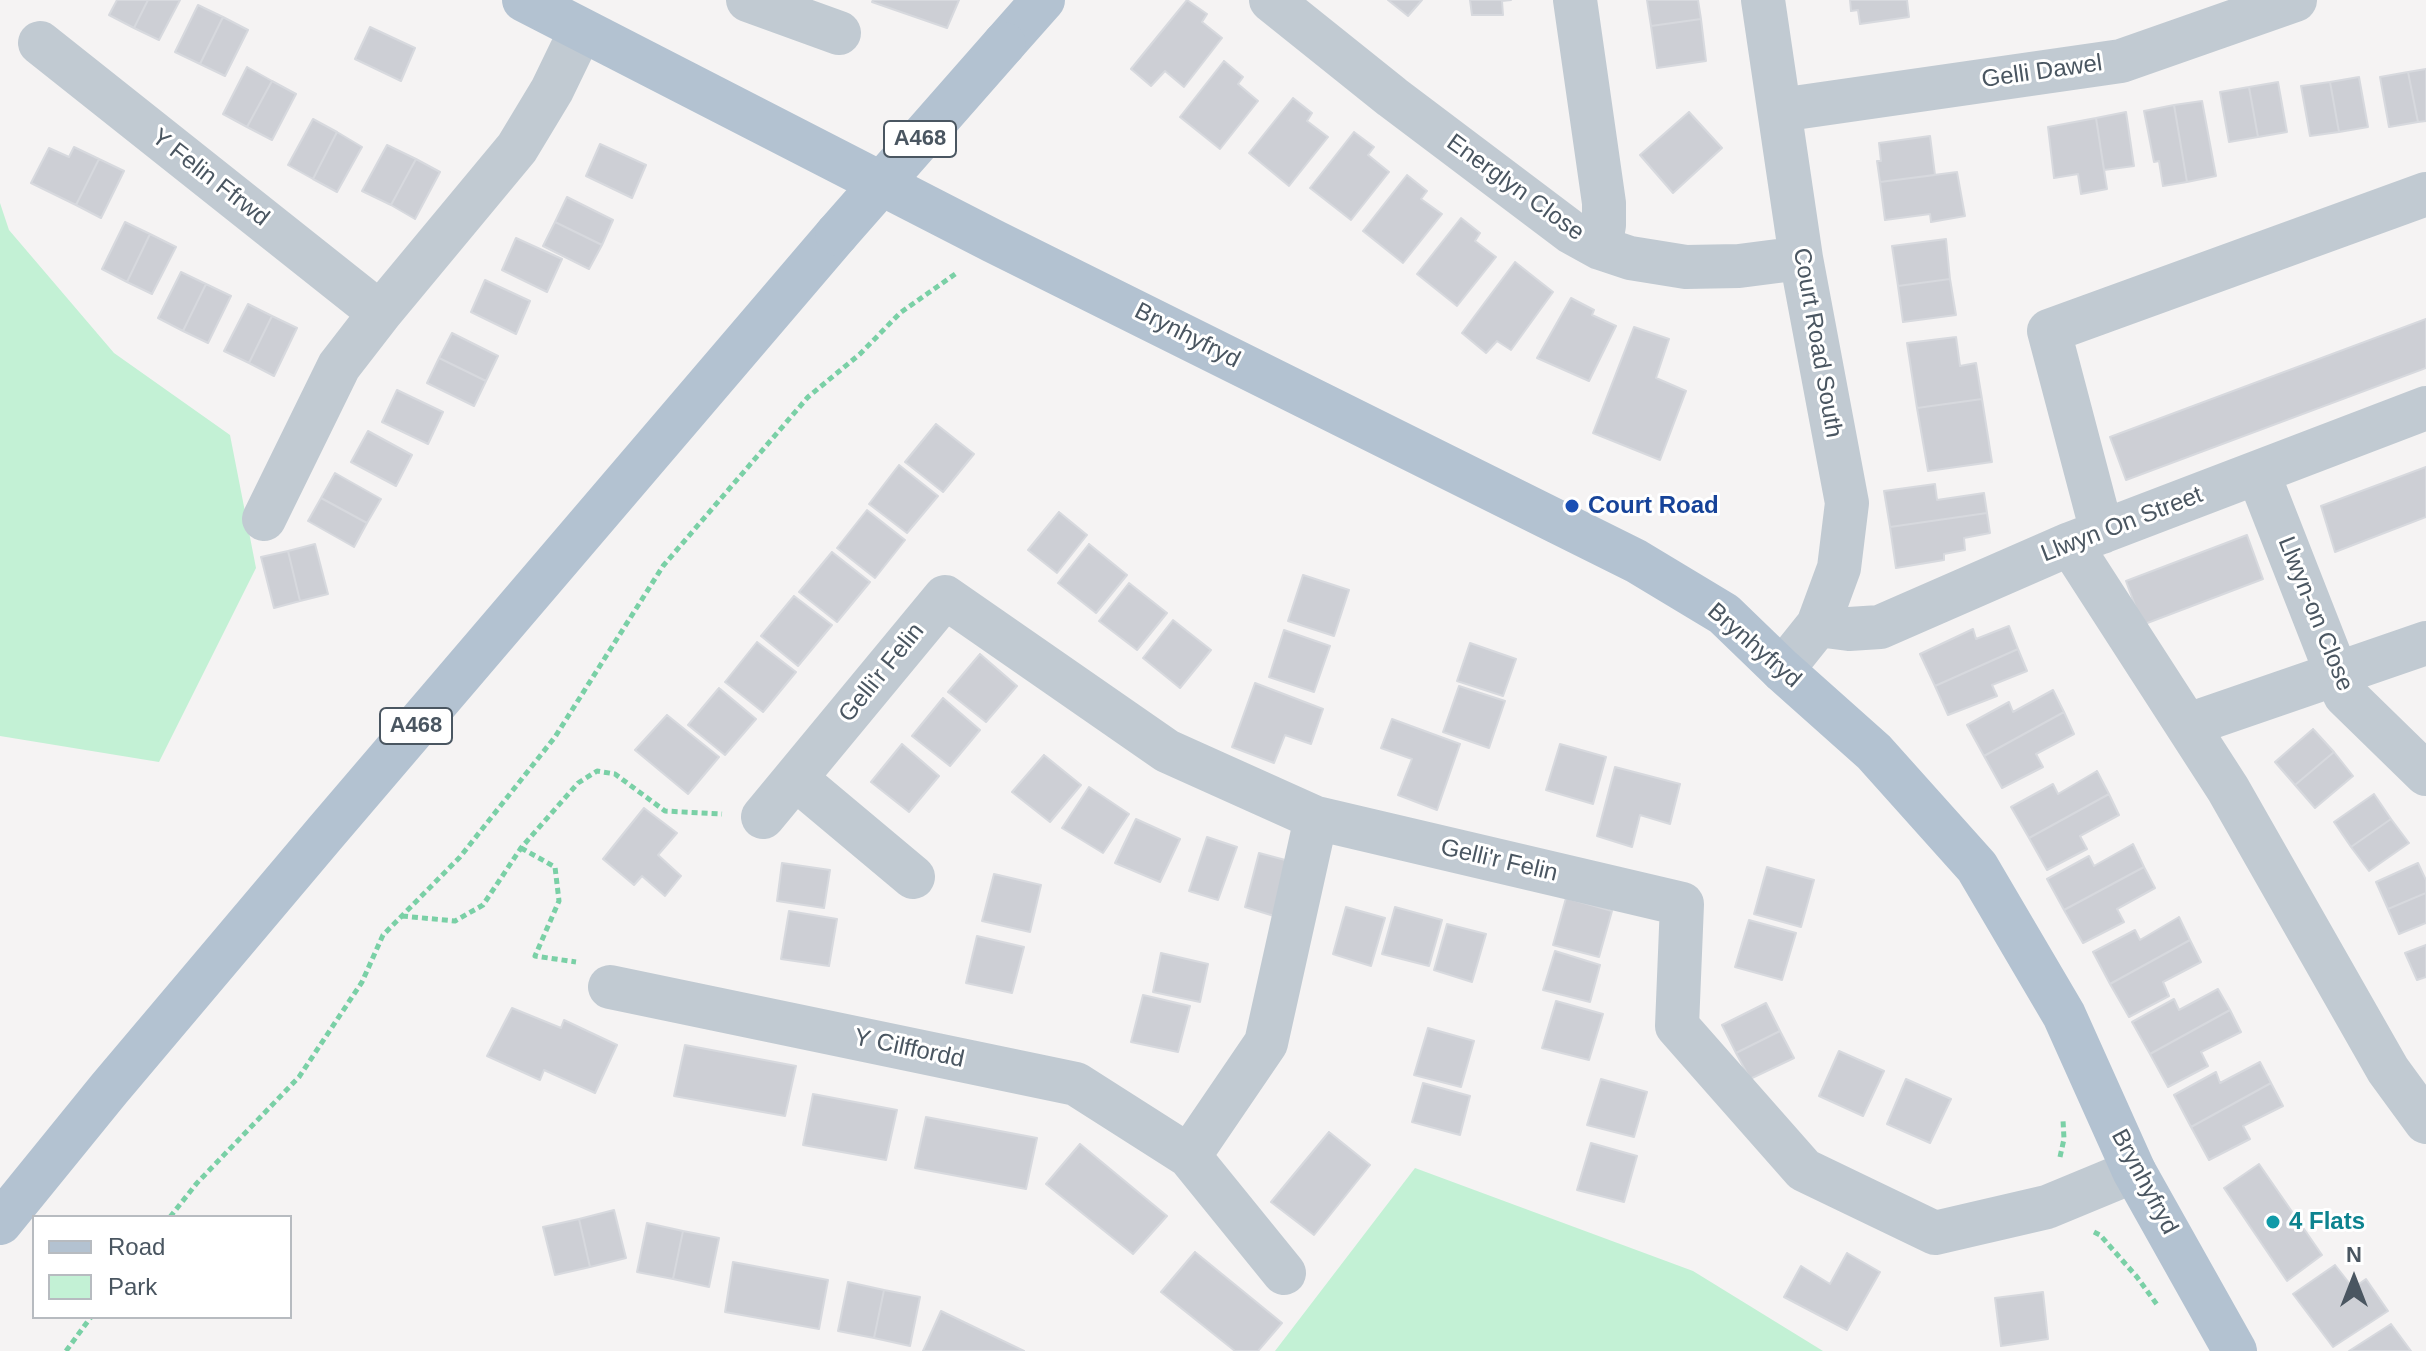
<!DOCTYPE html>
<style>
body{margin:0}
#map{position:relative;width:2426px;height:1351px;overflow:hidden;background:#f5f3f3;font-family:Arial,sans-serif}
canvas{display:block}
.legend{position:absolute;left:32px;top:1215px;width:260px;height:104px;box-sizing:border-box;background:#fff;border:2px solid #b7bbc0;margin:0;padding:10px 14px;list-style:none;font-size:24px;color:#4a5661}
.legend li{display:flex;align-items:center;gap:16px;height:40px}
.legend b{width:40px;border:2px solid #b7bbc0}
.north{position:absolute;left:2314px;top:1239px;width:80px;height:80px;-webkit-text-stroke:6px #fff;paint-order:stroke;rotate:0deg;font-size:22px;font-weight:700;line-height:32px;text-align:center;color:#4a5661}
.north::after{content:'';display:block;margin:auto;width:28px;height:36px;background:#4a5661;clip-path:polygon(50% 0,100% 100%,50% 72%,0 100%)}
</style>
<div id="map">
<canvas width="2426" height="1351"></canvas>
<ul class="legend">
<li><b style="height:10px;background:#b3c2d1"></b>Road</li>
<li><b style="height:22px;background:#c3f1d5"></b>Park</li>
</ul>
<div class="north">N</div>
</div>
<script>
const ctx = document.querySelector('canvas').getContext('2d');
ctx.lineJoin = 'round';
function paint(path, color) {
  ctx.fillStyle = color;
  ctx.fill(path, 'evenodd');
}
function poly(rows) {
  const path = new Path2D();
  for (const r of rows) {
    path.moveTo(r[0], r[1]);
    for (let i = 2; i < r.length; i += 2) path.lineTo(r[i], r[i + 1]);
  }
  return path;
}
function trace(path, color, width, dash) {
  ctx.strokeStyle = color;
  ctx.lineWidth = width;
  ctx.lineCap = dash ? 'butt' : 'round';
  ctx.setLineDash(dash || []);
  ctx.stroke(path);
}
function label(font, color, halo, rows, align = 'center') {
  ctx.font = font + ' Arial,sans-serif';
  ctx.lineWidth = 6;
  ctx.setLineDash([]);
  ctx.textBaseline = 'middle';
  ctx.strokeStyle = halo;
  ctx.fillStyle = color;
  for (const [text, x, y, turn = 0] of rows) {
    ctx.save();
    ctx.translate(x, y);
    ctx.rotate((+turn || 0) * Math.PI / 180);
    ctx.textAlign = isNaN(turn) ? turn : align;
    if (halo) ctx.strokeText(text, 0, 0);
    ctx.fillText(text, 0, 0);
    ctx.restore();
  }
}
paint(poly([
 [0,203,9,230,114,353,230,435,256,568,159,762,0,736],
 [1415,1168,1693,1271,1823,1351,1275,1351]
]), '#c3f1d5');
const building = poly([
 [117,0,148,0,134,28,109,15,117,0],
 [148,0,180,0,159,40,134,28,148,0],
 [873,0,959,0,947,28,872,2,873,0],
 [1187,0,1207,14,1202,22,1222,38,1184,87,1165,71,1151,86,1131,69,1187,0],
 [1388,0,1422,0,1408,16,1388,0],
 [1470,0,1511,0,1502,1,1503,15,1472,15,1470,0],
 [1647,0,1698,0,1701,19,1651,26,1647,0],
 [1850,0,1907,0,1909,17,1860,24,1858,10,1851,11,1850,0],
 [198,5,223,17,200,64,175,52,198,5],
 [223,17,248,30,225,76,200,64,223,17],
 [1701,19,1706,61,1657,68,1651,26,1701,19],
 [370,27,415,48,401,81,355,59,370,27],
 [1224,61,1243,77,1238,84,1258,101,1220,149,1180,117,1224,61],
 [247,67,272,81,247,127,223,114,247,67],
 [2426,69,2426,121,2418,122,2408,72,2426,69],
 [2408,72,2418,122,2389,127,2380,77,2408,72],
 [2359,77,2368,127,2339,132,2330,82,2359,77],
 [272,81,296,94,272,140,247,127,272,81],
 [2278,82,2287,132,2258,137,2249,87,2278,82],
 [2330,82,2339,132,2310,136,2301,86,2330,82],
 [2249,87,2258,137,2229,142,2220,92,2249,87],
 [1293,98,1312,113,1307,121,1328,137,1289,186,1249,153,1293,98],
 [2202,101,2216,176,2187,182,2174,105,2202,101],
 [2174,105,2187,182,2163,186,2159,161,2154,162,2144,111,2174,105],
 [1689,112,1722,148,1673,193,1640,155,1689,112],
 [2126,112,2134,166,2104,170,2096,118,2126,112],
 [2096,118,2107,189,2081,194,2078,174,2054,178,2048,127,2096,118],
 [313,119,337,132,313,179,288,165,313,119],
 [337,132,362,147,337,192,313,179,337,132],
 [1354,132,1374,147,1368,155,1389,172,1351,220,1310,188,1354,132],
 [1930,136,1935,175,1880,182,1877,161,1881,161,1879,143,1930,136],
 [600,144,646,165,632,198,586,176,600,144],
 [387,145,416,159,391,205,362,191,387,145],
 [74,147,99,159,76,205,31,183,49,148,69,157,74,147],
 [99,159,124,171,101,218,76,205,99,159],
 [416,159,440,172,415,219,391,205,416,159],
 [1957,172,1965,216,1931,222,1930,214,1885,220,1880,182,1957,172],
 [1407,175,1427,191,1421,199,1442,214,1403,263,1363,231,1407,175],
 [567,197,613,220,602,245,555,222,567,197],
 [1461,218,1480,233,1475,241,1496,257,1457,306,1417,274,1461,218],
 [125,222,150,234,127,282,102,269,125,222],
 [555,222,602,245,589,269,543,246,555,222],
 [150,234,176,247,152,294,127,282,150,234],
 [516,238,562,259,547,292,502,270,516,238],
 [1946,239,1950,279,1898,286,1892,246,1946,239],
 [1515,262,1553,292,1511,350,1497,341,1486,353,1462,333,1515,262],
 [181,272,206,284,183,331,158,318,181,272],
 [1950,279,1956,315,1903,322,1898,286,1950,279],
 [485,280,530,301,516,334,471,312,485,280],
 [206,284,231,296,208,343,183,331,206,284],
 [1571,298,1594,310,1592,315,1616,326,1589,381,1537,358,1571,298],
 [248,304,272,316,249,363,224,351,248,304],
 [272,316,297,328,274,376,249,363,272,316],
 [2426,319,2426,368,2126,480,2110,437,2426,319],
 [1634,327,1669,339,1656,378,1686,391,1660,460,1593,433,1634,327],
 [452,333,498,356,486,381,439,358,452,333],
 [1956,337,1960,366,1976,363,1982,399,1917,408,1907,343,1956,337],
 [439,358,486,381,474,406,427,383,439,358],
 [397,390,443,412,428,444,382,422,397,390],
 [1982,399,1992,462,1928,471,1917,408,1982,399],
 [936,424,974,454,943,492,905,462,936,424],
 [368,431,412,455,396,486,351,462,368,431],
 [899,465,938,496,907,533,869,504,899,465],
 [2426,467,2426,517,2335,552,2321,506,2426,467],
 [335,473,381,499,367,523,321,498,335,473],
 [1935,484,1937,500,1984,493,1987,513,1890,527,1884,491,1935,484],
 [321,498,367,523,354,547,308,521,321,498],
 [867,510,905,540,875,578,837,548,867,510],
 [1059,512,1087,535,1057,573,1028,550,1059,512],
 [1987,513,1990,533,1964,538,1965,550,1944,554,1944,560,1896,568,1890,527,1987,513],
 [2247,535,2263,579,2142,625,2126,581,2247,535],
 [315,544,328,594,300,601,288,551,315,544],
 [1089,544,1127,575,1096,613,1058,583,1089,544],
 [288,551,300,601,274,608,261,557,288,551],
 [832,552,870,582,837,622,799,592,832,552],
 [1303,575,1349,590,1334,636,1288,621,1303,575],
 [1129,583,1167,613,1137,650,1099,621,1129,583],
 [794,596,832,625,798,666,761,636,794,596],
 [1173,620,1211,650,1180,688,1143,658,1173,620],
 [2009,626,2018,649,1935,686,1920,654,1973,629,1976,639,2009,626],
 [1284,630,1330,646,1314,692,1269,677,1284,630],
 [757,642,796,672,763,712,725,682,757,642],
 [1470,643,1516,659,1503,696,1457,681,1470,643],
 [2018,649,2027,671,1992,685,1997,696,1948,715,1935,686,2018,649],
 [980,654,1017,686,986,722,948,692,980,654],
 [1255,683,1323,709,1311,744,1285,735,1274,763,1232,747,1255,683],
 [1459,686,1505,701,1489,748,1443,732,1459,686],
 [719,688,756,719,725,755,688,725,719,688],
 [2053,690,2064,712,1984,756,1967,725,2009,702,2013,712,2053,690],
 [943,698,980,730,950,766,912,736,943,698],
 [2064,712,2074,734,2036,754,2043,767,2002,788,1984,756,2064,712],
 [667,715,719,757,688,794,635,750,667,715],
 [1392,719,1460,744,1437,810,1398,795,1412,759,1381,748,1392,719],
 [2313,729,2334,752,2295,785,2275,762,2313,729],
 [902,744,939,776,909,812,871,782,902,744],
 [1560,744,1606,757,1593,804,1546,790,1560,744],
 [2334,752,2353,776,2315,808,2295,785,2334,752],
 [1044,755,1081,785,1050,822,1012,792,1044,755],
 [1615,767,1680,784,1670,824,1640,815,1632,847,1597,836,1615,767],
 [2097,771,2109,794,2029,838,2011,807,2053,784,2058,794,2097,771],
 [1089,787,1129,814,1103,853,1062,828,1089,787],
 [2109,794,2119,815,2080,836,2087,849,2047,870,2029,838,2109,794],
 [2374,794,2391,819,2351,847,2334,822,2374,794],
 [644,808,677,833,658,855,681,876,665,896,642,876,634,885,603,859,644,808],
 [1136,819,1180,839,1160,882,1115,863,1136,819],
 [2391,819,2409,843,2369,871,2351,847,2391,819],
 [1207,837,1237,847,1218,900,1189,891,1207,837],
 [2133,844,2144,867,2064,910,2047,879,2089,856,2094,866,2133,844],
 [1259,853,1289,861,1274,916,1245,907,1259,853],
 [782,863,830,870,824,908,777,901,782,863],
 [2418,863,2426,880,2426,893,2388,909,2376,882,2418,863],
 [1767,867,1814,880,1801,927,1754,914,1767,867],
 [2144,867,2155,888,2117,909,2124,922,2083,943,2064,910,2144,867],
 [994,874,1041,885,1030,932,982,921,994,874],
 [2426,893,2426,923,2399,934,2388,909,2426,893],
 [1566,898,1612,911,1599,957,1553,945,1566,898],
 [1346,907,1385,918,1371,966,1333,954,1346,907],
 [1395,907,1442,920,1429,966,1382,954,1395,907],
 [789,911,837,919,829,966,781,959,789,911],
 [2179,917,2190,940,2110,984,2093,952,2135,930,2140,940,2179,917],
 [1749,920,1796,933,1782,980,1735,967,1749,920],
 [1447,924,1486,934,1472,982,1434,970,1447,924],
 [977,936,1024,947,1012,993,966,983,977,936],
 [2190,940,2201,962,2163,982,2169,996,2129,1017,2110,984,2190,940],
 [2426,945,2426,977,2417,980,2405,953,2426,945],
 [1555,951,1600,965,1590,1002,1543,990,1555,951],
 [1161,953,1208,964,1200,1002,1153,992,1161,953],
 [2218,989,2230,1010,2150,1054,2132,1022,2174,999,2179,1010,2218,989],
 [1143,995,1190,1006,1178,1052,1131,1042,1143,995],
 [1556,1001,1603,1014,1589,1060,1542,1048,1556,1001],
 [1766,1003,1780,1031,1736,1053,1722,1025,1766,1003],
 [512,1008,561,1028,564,1020,617,1045,595,1093,544,1070,540,1080,487,1056,512,1008],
 [2230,1010,2241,1032,2201,1052,2208,1066,2168,1087,2150,1054,2230,1010],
 [1428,1028,1474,1041,1461,1087,1414,1075,1428,1028],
 [1780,1031,1794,1058,1750,1079,1736,1053,1780,1031],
 [685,1045,796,1066,785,1116,674,1096,685,1045],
 [1839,1051,1884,1071,1863,1116,1819,1096,1839,1051],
 [2260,1062,2271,1083,2191,1127,2174,1095,2216,1072,2220,1083,2260,1062],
 [1601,1079,1647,1092,1634,1137,1587,1125,1601,1079],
 [1906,1079,1951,1099,1930,1143,1887,1124,1906,1079],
 [1423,1083,1470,1096,1460,1135,1412,1122,1423,1083],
 [2271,1083,2283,1106,2243,1126,2250,1139,2209,1160,2191,1127,2271,1083],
 [813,1094,897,1110,886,1160,803,1145,813,1094],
 [926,1117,1037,1138,1026,1189,915,1168,926,1117],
 [1329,1132,1370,1165,1314,1235,1271,1202,1329,1132],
 [1591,1143,1637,1156,1624,1202,1577,1190,1591,1143],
 [1080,1144,1167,1216,1133,1254,1046,1184,1080,1144],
 [2259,1164,2322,1255,2287,1281,2224,1188,2259,1164],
 [614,1210,626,1258,590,1267,579,1219,614,1210],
 [579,1219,590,1267,555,1275,543,1227,579,1219],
 [647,1223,683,1231,673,1279,637,1272,647,1223],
 [683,1231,719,1238,709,1287,673,1279,683,1231],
 [1195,1252,1282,1323,1258,1351,1235,1351,1161,1292,1195,1252],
 [1847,1253,1880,1272,1847,1330,1784,1297,1801,1266,1830,1284,1847,1253],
 [733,1262,828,1280,819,1329,725,1312,733,1262],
 [2335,1265,2353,1288,2366,1279,2388,1311,2333,1347,2293,1294,2335,1265],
 [848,1282,884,1290,874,1338,838,1331,848,1282],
 [884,1290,920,1297,910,1346,874,1338,884,1290],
 [2043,1292,2048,1339,2001,1346,1995,1298,2043,1292],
 [941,1311,1024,1351,923,1351,941,1311],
 [2391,1324,2411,1351,2349,1351,2391,1324]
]);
paint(building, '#cdcfd5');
trace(building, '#d7d9de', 2);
trace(poly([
 [521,848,555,867,559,901,535,956,576,962],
 [402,916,455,921,483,905,521,848,578,783,597,771,615,774,665,811,722,814],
 [2060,1157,2064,1139,2063,1120],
 [170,1217,197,1183,299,1077,362,982,383,935,460,857,555,737,663,566,808,397,860,354,900,313,958,272],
 [2094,1232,2100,1235,2137,1277,2158,1306],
 [66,1351,91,1317]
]), '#7ad0a6', 5, [6, 4]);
trace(poly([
 [748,0,839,33],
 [1271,0,1392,97,1571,232,1600,248,1630,258,1686,267,1739,266,1801,258],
 [1575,0,1604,203,1604,225,1600,248],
 [1763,0,1801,258,1847,503,1839,568,1818,625,1782,670],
 [40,43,380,313],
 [1780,110,2121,61,2295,0],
 [2258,473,2345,695,2426,774],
 [264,519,339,366,380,313,517,148,552,90,581,30],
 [2102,532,2049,331,2426,194],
 [2070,544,2228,789,2388,1070,2426,1122],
 [1818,625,1849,629,1880,627,2070,544,2426,408],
 [2188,725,2426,643],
 [796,779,913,877],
 [763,817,945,597,1167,751,1316,818,1682,904,1677,1026,1804,1170,1935,1233,2047,1207,2134,1171],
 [610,987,1076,1084,1189,1156,1284,1273],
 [1189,1156,1266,1043,1316,818]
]), '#c1cad2', 44);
trace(poly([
 [524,0,993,241,1636,561,1724,614,1782,670,1874,752,1977,867,2064,1015,2134,1171,2235,1351],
 [1004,44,1043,0],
 [0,1223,109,1089,326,832,837,234]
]), '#b3c2d1', 44);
trace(poly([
 [837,234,1004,44]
]), '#b3c2d1', 44);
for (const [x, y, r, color] of [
 [1572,506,8,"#1a4fb4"],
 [2273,1222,8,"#0f9aa8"]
]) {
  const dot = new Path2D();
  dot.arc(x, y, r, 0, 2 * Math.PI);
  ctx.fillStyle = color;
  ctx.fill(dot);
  trace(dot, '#fff', 3);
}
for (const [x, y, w] of [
 [920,139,72],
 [416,726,72]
]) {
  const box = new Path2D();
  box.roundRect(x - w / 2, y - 18, w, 36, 6);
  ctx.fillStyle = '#fff';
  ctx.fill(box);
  trace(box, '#4a5661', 2);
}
label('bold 22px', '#4a5661', null, [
 ["A468",920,139],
 ["A468",416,726]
]);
label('24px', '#4a5661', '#fff', [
 ["Gelli Dawel",2042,72,-8],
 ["Y Felin Ffrwd",210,178,38],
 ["Energlyn Close",1515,188,36],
 ["Brynhyfryd",1187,336,27],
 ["Court Road South",1817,343,80],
 ["Llwyn On Street",2122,525,-21],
 ["Llwyn-on Close",2315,614,68],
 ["Brynhyfryd",1754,646,41],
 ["Gelli'r Felin",882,673,-51],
 ["Gelli'r Felin",1499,861,13],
 ["Y Cilffordd",909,1049,12],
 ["Brynhyfryd",2144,1182,62]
]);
label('bold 24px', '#164399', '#fff', [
 ["Court Road",1588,506]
], 'left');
label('bold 24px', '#0d838f', '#fff', [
 ["4 Flats",2289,1222]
], 'left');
</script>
